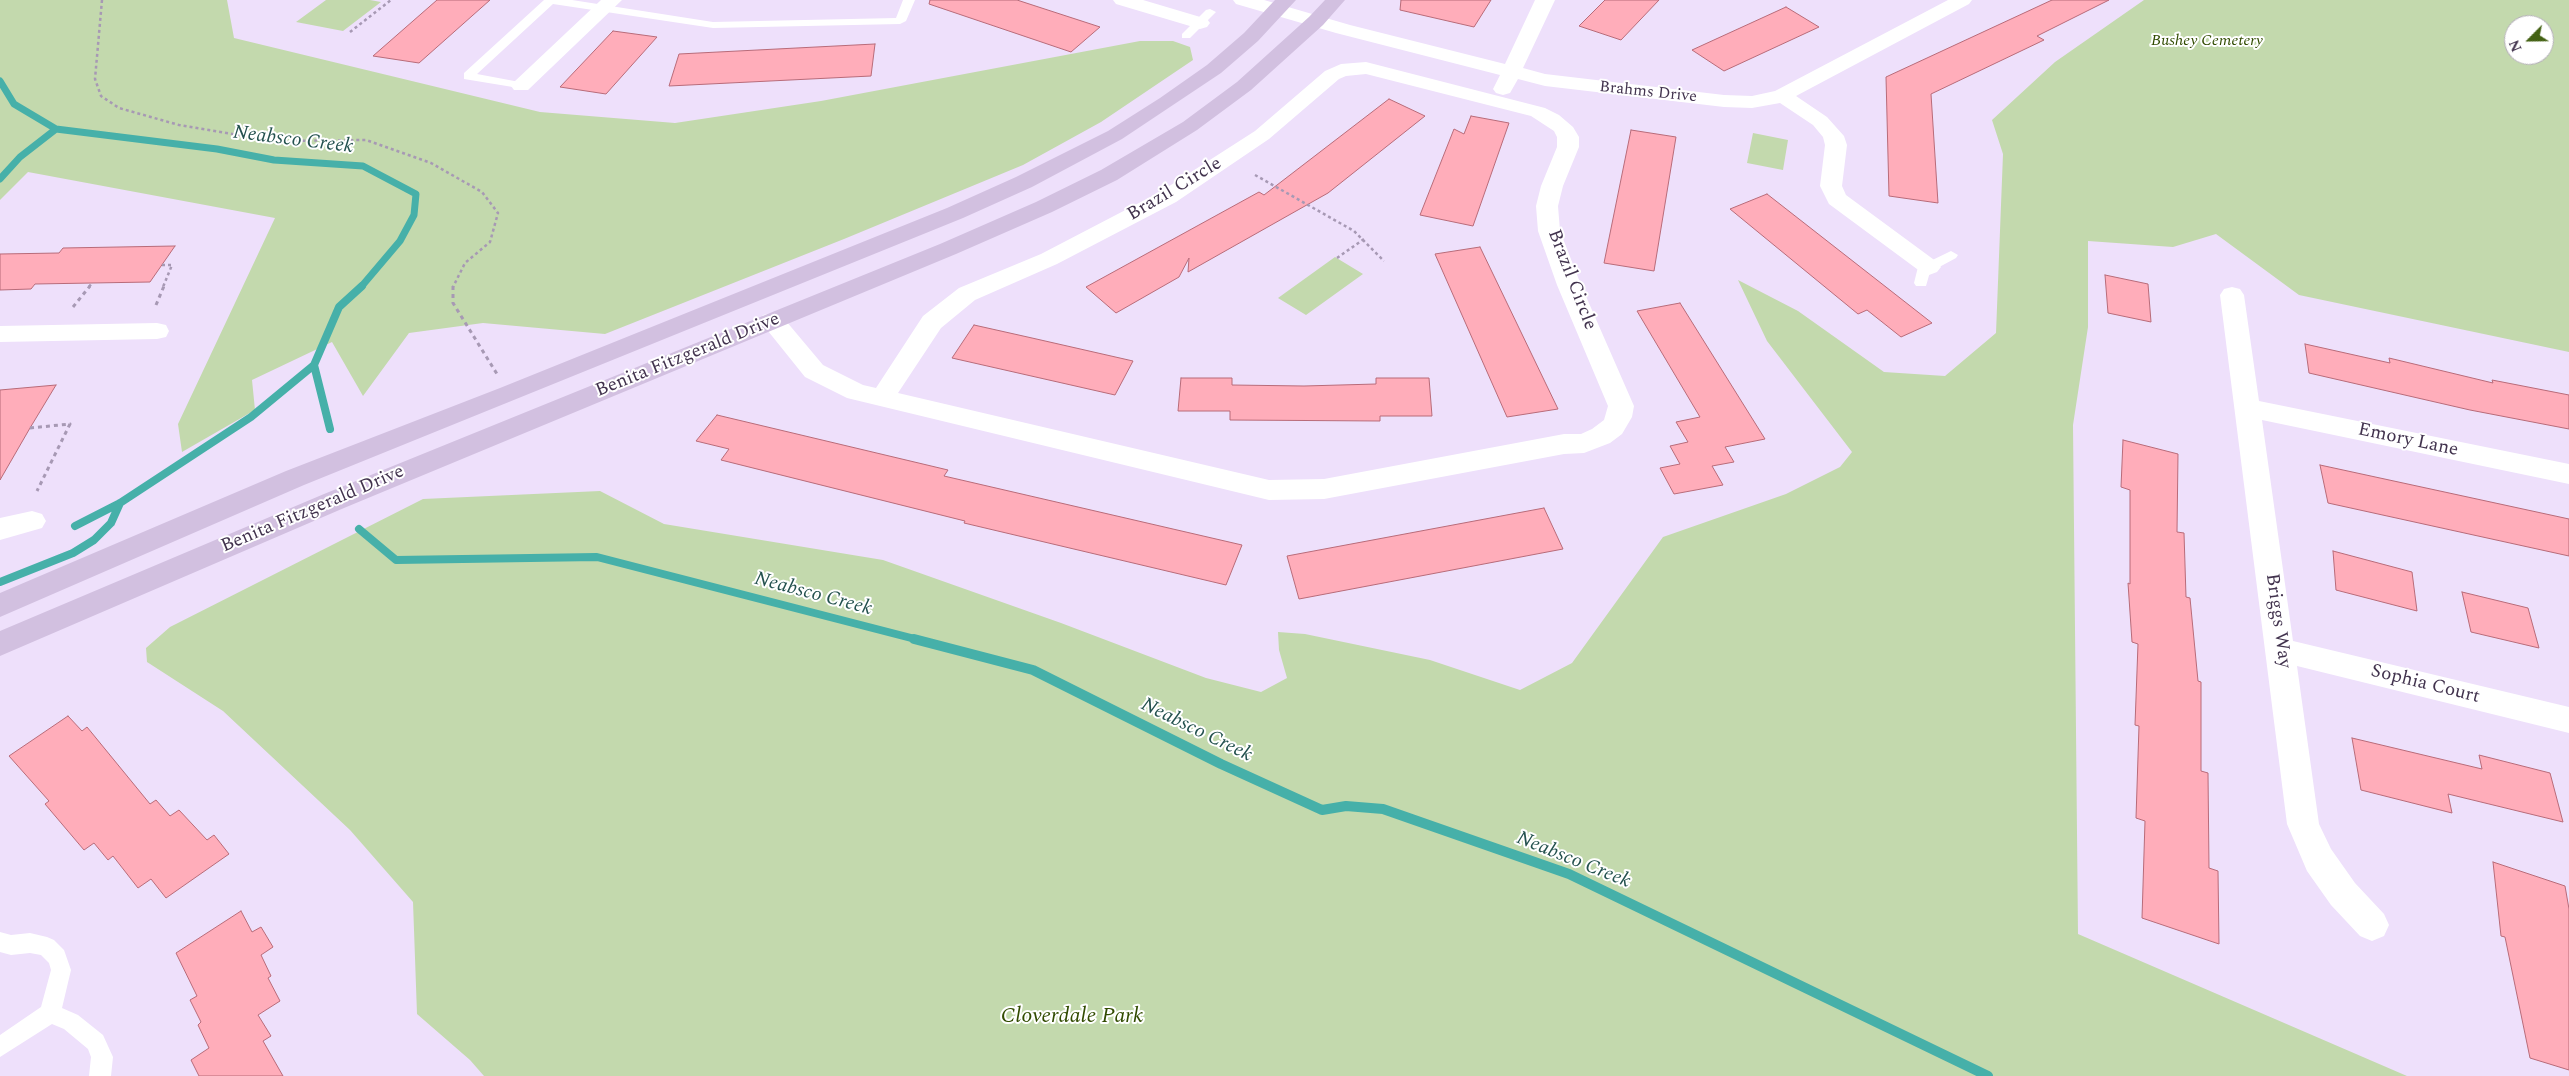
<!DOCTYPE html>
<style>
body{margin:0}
#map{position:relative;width:2569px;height:1076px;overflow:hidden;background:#eee0fb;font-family:Spectral,serif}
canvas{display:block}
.north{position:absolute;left:2504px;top:15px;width:50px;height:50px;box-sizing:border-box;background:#fff;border:1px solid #b3adb8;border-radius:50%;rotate:247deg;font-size:14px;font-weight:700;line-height:20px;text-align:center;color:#42334e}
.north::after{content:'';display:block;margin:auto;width:18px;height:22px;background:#436113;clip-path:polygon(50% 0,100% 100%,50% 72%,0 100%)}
</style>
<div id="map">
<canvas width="2569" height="1076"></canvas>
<div class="north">N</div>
</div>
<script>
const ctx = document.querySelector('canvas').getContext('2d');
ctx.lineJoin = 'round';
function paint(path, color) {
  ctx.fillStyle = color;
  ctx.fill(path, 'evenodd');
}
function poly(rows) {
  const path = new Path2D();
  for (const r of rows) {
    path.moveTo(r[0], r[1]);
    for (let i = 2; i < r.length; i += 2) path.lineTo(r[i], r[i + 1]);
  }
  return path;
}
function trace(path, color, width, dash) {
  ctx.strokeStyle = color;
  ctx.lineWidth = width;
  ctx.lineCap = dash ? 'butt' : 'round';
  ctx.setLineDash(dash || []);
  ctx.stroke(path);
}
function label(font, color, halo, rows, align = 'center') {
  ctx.font = font + ' Spectral,serif';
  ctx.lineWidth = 4;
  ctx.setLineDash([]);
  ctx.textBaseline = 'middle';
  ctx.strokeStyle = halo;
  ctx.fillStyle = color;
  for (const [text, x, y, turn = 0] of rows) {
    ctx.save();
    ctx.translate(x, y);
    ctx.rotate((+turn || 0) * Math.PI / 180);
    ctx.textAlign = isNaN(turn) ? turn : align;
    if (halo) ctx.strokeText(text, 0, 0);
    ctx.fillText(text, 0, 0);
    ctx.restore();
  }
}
paint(poly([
 [0,0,227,0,234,38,540,112,675,123,821,101,1140,41,1173,41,1190,47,1193,60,1101,122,1023,165,844,239,605,334,483,323,409,333,363,396,332,342,252,380,255,410,182,452,178,424,275,218,28,172,0,200],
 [326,0,370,0,381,2,343,31,296,22],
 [2144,0,2569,0,2569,352,2299,295,2216,234,2173,247,2088,241,2088,327,2073,425,2078,934,2407,1076,484,1076,470,1060,417,1014,413,902,350,830,223,711,147,662,146,648,170,627,423,499,600,491,664,524,883,560,1061,623,1206,678,1261,692,1287,678,1279,650,1278,632,1305,634,1430,660,1520,690,1572,663,1663,537,1786,494,1840,467,1852,452,1767,341,1738,280,1798,311,1884,372,1945,376,1996,333,2003,154,1992,120,2055,62],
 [2514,25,2544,25,2544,55,2514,55],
 [1753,133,1788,140,1783,170,1747,163],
 [1335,257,1363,274,1306,315,1278,298]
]), '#c3d9ad');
trace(poly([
 [0,81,14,104,56,129,217,149,274,160,363,166,416,194,414,215,400,241,361,287],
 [0,179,20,157,56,129]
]), '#46b0a9', 7);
trace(poly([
 [330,429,314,365,339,307,362,286],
 [75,526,120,503,251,417,314,365],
 [359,529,396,560,597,557,919,640],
 [0,582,73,553,94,540,111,523,120,503]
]), '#46b0a9', 8);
trace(poly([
 [914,639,1033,670,1221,764,1322,810,1346,806,1383,809,1569,874,1988,1076]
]), '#46b0a9', 10);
const building = poly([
 [437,0,490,0,419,63,373,56,437,0],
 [930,0,1017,0,1100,27,1071,52,929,4,930,0],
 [1401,0,1491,0,1474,27,1400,10,1401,0],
 [1605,0,1659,0,1621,40,1579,26,1605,0],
 [2052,0,2109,0,2037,36,2044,40,1931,94,1938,203,1889,196,1886,77,2052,0],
 [1786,7,1819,27,1724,71,1692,50,1786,7],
 [613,31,657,37,606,94,560,87,613,31],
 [875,44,871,76,669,86,679,54,875,44],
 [1389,99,1425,116,1328,193,1188,272,1189,258,1179,277,1116,313,1086,287,1259,192,1264,195,1389,99],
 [1471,116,1509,123,1473,226,1420,215,1454,129,1464,134,1471,116],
 [1631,130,1676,137,1654,271,1604,263,1631,130],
 [1767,194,1932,323,1901,337,1867,310,1858,314,1730,209,1767,194],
 [175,246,150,282,35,284,31,289,0,290,0,254,59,253,63,248,175,246],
 [1480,247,1558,409,1507,417,1435,254,1480,247],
 [2105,275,2148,284,2151,322,2108,313,2105,275],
 [1680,303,1765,439,1725,447,1734,462,1712,466,1723,485,1674,494,1660,468,1680,464,1670,446,1688,442,1676,422,1700,417,1637,311,1680,303],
 [974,325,1032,338,1133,361,1115,395,952,358,974,325],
 [2305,344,2390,363,2389,358,2493,383,2492,380,2569,395,2569,429,2470,410,2309,373,2305,344],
 [1181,378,1232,378,1232,385,1304,386,1376,384,1376,378,1429,378,1432,416,1380,416,1380,421,1230,420,1230,411,1178,411,1181,378],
 [56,385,30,428,0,480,0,390,56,385],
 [717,415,948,470,944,476,1242,545,1226,585,964,523,965,521,721,460,729,449,696,441,717,415],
 [2123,440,2178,454,2177,532,2184,533,2186,597,2190,598,2198,681,2201,682,2201,771,2208,773,2209,868,2218,871,2219,944,2142,918,2145,821,2136,818,2139,726,2135,725,2138,644,2132,642,2128,583,2130,584,2130,490,2121,487,2123,440],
 [2320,465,2569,519,2569,556,2328,503,2320,465],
 [1544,508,1563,549,1299,599,1287,556,1544,508],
 [2333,551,2412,572,2417,611,2336,590,2333,551],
 [2462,592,2528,608,2539,648,2471,632,2462,592],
 [68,716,82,731,87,727,150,804,156,800,170,816,179,810,207,840,214,835,229,854,166,898,151,879,138,888,113,856,108,860,94,843,84,850,45,804,49,801,9,756,68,716],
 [2352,738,2482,769,2479,755,2550,773,2563,822,2448,794,2452,813,2361,790,2352,738],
 [2493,862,2565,886,2569,909,2569,1070,2530,1058,2505,937,2501,936,2493,862],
 [241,911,252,932,261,927,273,947,261,955,271,976,268,978,280,1001,258,1015,271,1036,263,1041,283,1076,199,1076,191,1060,209,1048,198,1025,201,1022,190,1000,197,996,176,953,241,911]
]);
paint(building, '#ffadba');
trace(building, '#b86b79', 1);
trace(poly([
 [102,0,95,79,101,96,119,108,179,125,273,141,366,140,431,163,482,192,498,213,490,242,465,263,453,287],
 [350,32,391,0],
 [1255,175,1354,231,1384,261],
 [1337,258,1364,239],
 [162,265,172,265,163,287],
 [89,287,92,283]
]), '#a799b4', 2.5, [3, 3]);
trace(poly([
 [453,286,453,303,497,374],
 [156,305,164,286],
 [73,307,90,286],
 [30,428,70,424,37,491]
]), '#a799b4', 3, [4, 4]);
paint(poly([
 [544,0,572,0,713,22,896,18,903,0,915,0,906,21,900,24,713,28,553,4,477,74,525,83,525,89,464,79,464,73,544,0],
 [1210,9,1216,12,1190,38,1182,38,1182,34,1206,10,1210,9],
 [1951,251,1958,255,1956,258,1930,272,1926,286,1916,286,1914,283,1918,267,1951,251],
 [0,932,11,935,30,933,47,937,54,940,64,950,71,970,62,1008,78,1015,103,1035,113,1057,111,1076,89,1076,91,1057,88,1049,64,1029,52,1024,0,1057,0,1035,41,1007,51,970,49,963,41,955,30,953,11,955,0,952,0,932]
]), '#fff');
paint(poly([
 [601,0,622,0,528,90,514,90,511,86,514,82,601,0],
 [1113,0,1143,0,1207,19,1210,23,1207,27,1200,29,1116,4,1113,0],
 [1233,0,1264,0,1350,25,1505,64,1535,0,1555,0,1523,68,1545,74,1724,95,1752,96,1775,91,1948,0,1972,0,1969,4,1796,96,1827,117,1844,136,1847,145,1842,186,1846,195,1937,262,1941,267,1937,272,1929,275,1921,272,1829,204,1820,186,1825,145,1823,137,1813,125,1780,103,1752,108,1724,107,1545,86,1518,79,1510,93,1503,95,1496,93,1493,89,1500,75,1336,33,1236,4,1233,0],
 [1366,62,1545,108,1559,115,1573,127,1579,137,1579,147,1563,186,1558,206,1560,231,1581,285,1634,406,1632,417,1622,434,1610,443,1584,453,1564,454,1324,499,1269,500,847,398,805,377,760,321,763,315,772,313,781,315,823,365,863,385,876,388,923,316,959,288,1041,254,1160,192,1255,131,1325,71,1341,64,1366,62],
 [1366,74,1531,116,1554,131,1557,137,1557,147,1541,186,1536,206,1538,231,1557,285,1608,406,1604,420,1592,429,1581,434,1564,434,1324,479,1269,480,898,393,941,328,975,300,1057,264,1176,202,1269,139,1339,79,1346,76,1366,74],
 [2232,287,2240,289,2244,295,2259,401,2569,464,2569,484,2262,420,2293,641,2569,707,2569,733,2297,666,2319,824,2331,849,2355,883,2384,914,2389,925,2384,936,2372,941,2360,936,2331,905,2307,871,2287,824,2220,295,2224,289,2232,287],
 [157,323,166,325,169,331,166,337,157,339,0,342,0,326,157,323],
 [32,511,42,514,46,521,42,528,0,540,0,518,32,511]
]), '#fff');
paint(poly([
 [1275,0,1296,0,1258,41,1221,73,1122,139,1032,187,963,218,304,485,0,617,0,593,286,471,500,388,947,208,1016,177,1108,131,1160,98,1207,65,1244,33,1275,0],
 [1325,0,1345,0,1323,25,1251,90,1197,130,1117,180,1052,212,956,254,344,508,0,656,0,631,324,494,940,244,1036,202,1101,170,1183,122,1237,82,1309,17,1325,0]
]), '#d2c0e0');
label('italic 16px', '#314b00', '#fff', [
 ["Bushey Cemetery",2207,42]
]);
label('16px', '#42334e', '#fff', [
 ["Brahms Drive",1648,93,6]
]);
label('19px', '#42334e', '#fff', [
 ["Brazil Circle",1175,190,-31],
 ["Brazil Circle",1571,280,69],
 ["Benita Fitzgerald Drive",688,356,-22],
 ["Emory Lane",2408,441,12],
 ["Benita Fitzgerald Drive",313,510,-23],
 ["Briggs Way",2277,621,82],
 ["Sophia Court",2425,685,14]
]);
label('italic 20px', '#23514e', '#fff', [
 ["Neabsco Creek",293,141,7],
 ["Neabsco Creek",813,595,15],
 ["Neabsco Creek",1196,731,26],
 ["Neabsco Creek",1573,861,22]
]);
label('italic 22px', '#314b00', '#fff', [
 ["Cloverdale Park",1072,1018]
]);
</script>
